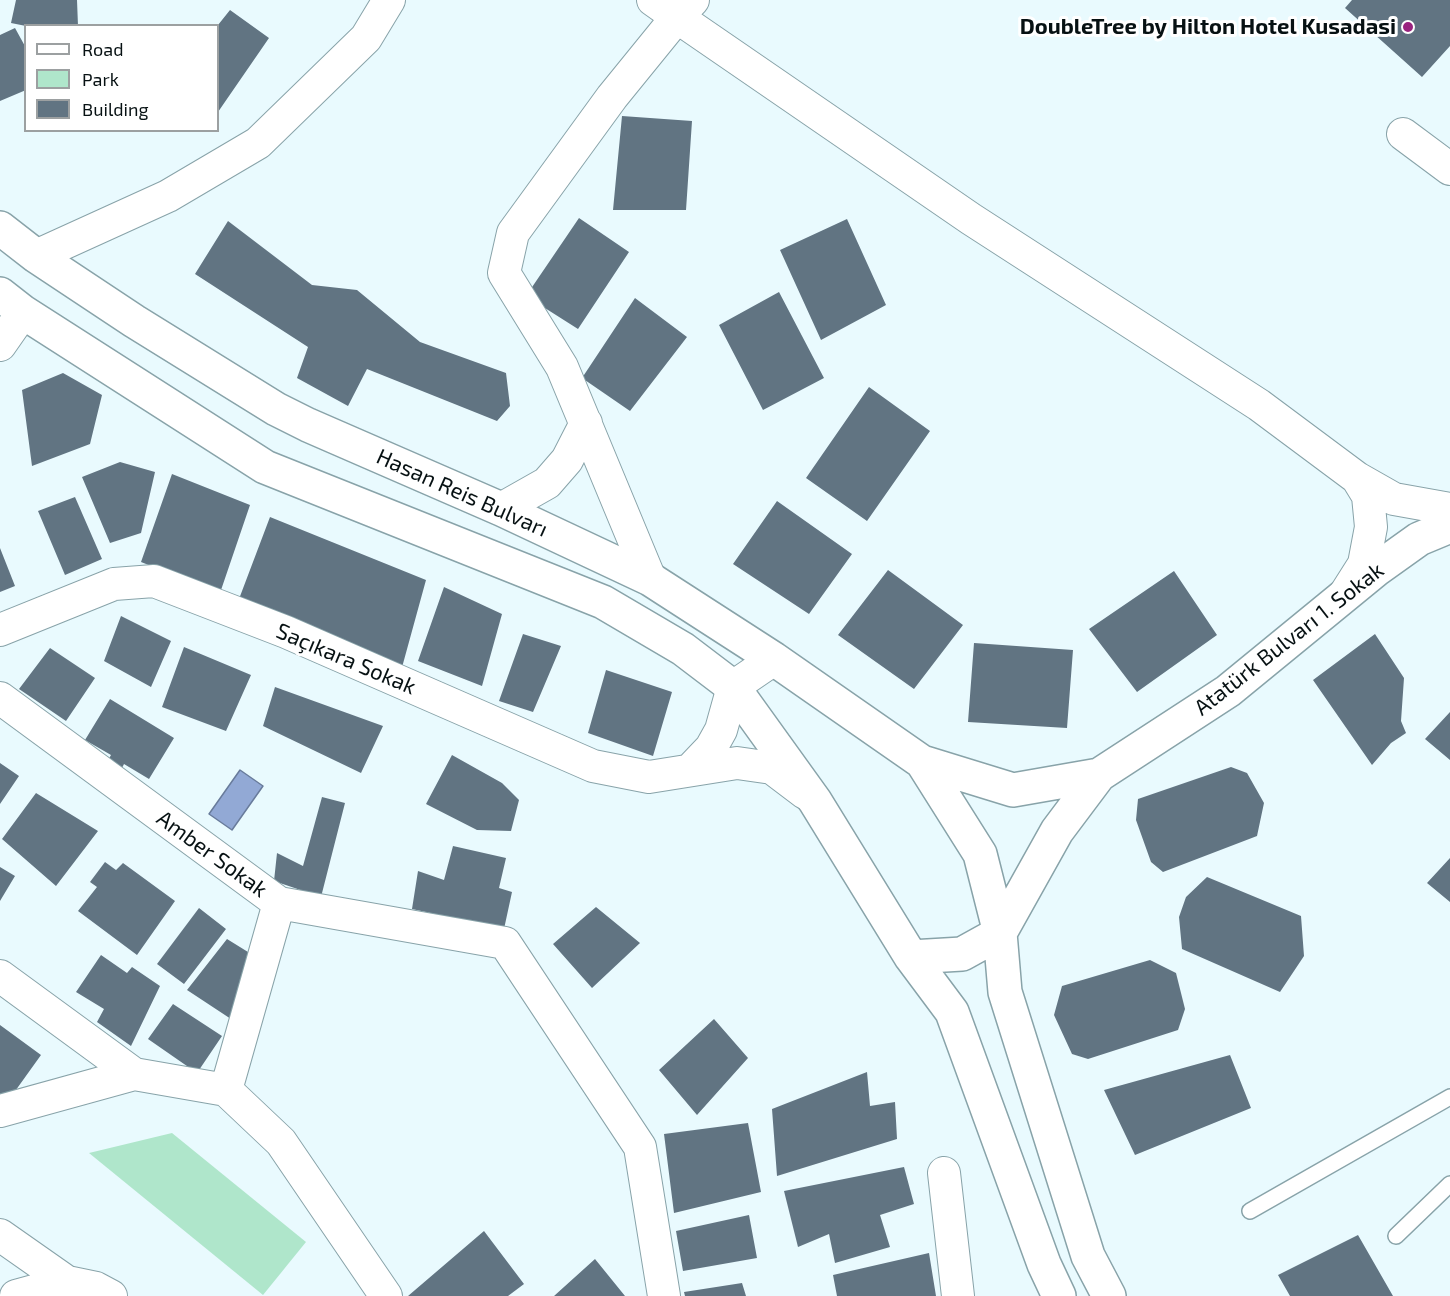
<!DOCTYPE html>
<meta charset="utf-8">
<style>
body{margin:0}
#map{position:relative;width:1450px;height:1296px;overflow:hidden;background:#e9fafe;font-family:"Exo 2",sans-serif}
canvas{display:block}
.legend{position:absolute;left:24px;top:24px;width:195px;height:108px;box-sizing:border-box;background:#fff;border:2px solid #9ca0a1;margin:0;padding:8px 10px;list-style:none;font-size:18px;color:#071113}
.legend li{display:flex;align-items:center;gap:12px;height:30px}
.legend b{width:30px;border:2px solid #9ca0a1}
</style>
<div id="map">
<canvas width="1450" height="1296"></canvas>
<ul class="legend">
<li><b style="height:8px;background:#fff"></b>Road</li>
<li><b style="height:16px;background:#afe6cb"></b>Park</li>
<li><b style="height:16px;background:#617482"></b>Building</li>
</ul>
</div>
<script>
const ctx = document.querySelector('canvas').getContext('2d');
ctx.lineJoin = 'round';
function paint(path, color) {
  ctx.fillStyle = color;
  ctx.fill(path, 'evenodd');
}
function poly(rows) {
  const path = new Path2D();
  for (const r of rows) {
    path.moveTo(r[0], r[1]);
    for (let i = 2; i < r.length; i += 2) path.lineTo(r[i], r[i + 1]);
  }
  return path;
}
function trace(path, color, width, dash) {
  ctx.strokeStyle = color;
  ctx.lineWidth = width;
  ctx.lineCap = dash ? 'butt' : 'round';
  ctx.setLineDash(dash || []);
  ctx.stroke(path);
}
function label(font, color, halo, rows, align = 'center') {
  ctx.font = font + ' "Exo 2",sans-serif';
  ctx.lineWidth = 6;
  ctx.setLineDash([]);
  ctx.textBaseline = 'middle';
  ctx.strokeStyle = halo;
  ctx.fillStyle = color;
  for (const [text, x, y, turn = 0] of rows) {
    ctx.save();
    ctx.translate(x, y);
    ctx.rotate((+turn || 0) * Math.PI / 180);
    ctx.textAlign = isNaN(turn) ? turn : align;
    if (halo) ctx.strokeText(text, 0, 0);
    ctx.fillText(text, 0, 0);
    ctx.restore();
  }
}
paint(poly([
 [172,1133,306,1242,263,1295,89,1153]
]), '#afe6cb');
const water = poly([
 [240,770,263,786,232,830,209,814,240,770]
]);
paint(water, '#92a9d5');
trace(water, '#687b9b', 1.5);
paint(poly([
 [16,0,77,0,78,26,26,26,11,23],
 [1352,0,1450,0,1450,46,1422,77,1345,8],
 [230,10,269,38,218,112,218,25],
 [15,28,26,48,26,90,0,101,0,35],
 [622,116,692,121,686,210,613,210],
 [579,218,629,252,578,329,526,296],
 [847,219,886,305,821,340,780,250],
 [228,221,312,285,357,290,420,342,506,373,510,406,497,421,367,369,348,406,297,378,308,347,195,274],
 [779,292,824,378,763,410,719,325],
 [635,298,687,337,630,411,582,378],
 [63,373,102,395,90,444,32,466,22,390],
 [869,387,930,431,867,521,806,478],
 [120,462,155,472,141,533,110,543,82,477],
 [172,474,250,505,220,593,141,562],
 [75,497,102,559,65,575,38,511],
 [777,501,852,554,809,614,733,564],
 [270,517,426,580,401,671,239,599],
 [0,548,15,586,0,592],
 [888,570,963,625,914,689,838,635],
 [1174,571,1217,635,1137,692,1089,629],
 [444,587,502,614,482,686,418,661],
 [121,616,171,641,151,687,104,661],
 [523,634,561,646,533,712,499,701],
 [1375,634,1404,678,1401,721,1406,733,1391,743,1372,765,1313,680],
 [974,643,1073,650,1067,728,968,722],
 [184,647,251,675,226,731,162,707],
 [50,648,95,678,66,721,19,689],
 [606,670,672,692,653,756,588,733],
 [275,687,383,726,361,773,263,726],
 [110,699,174,738,149,779,124,764,120,772,106,764,111,755,85,740],
 [1450,712,1450,760,1425,739],
 [452,755,502,783,519,800,511,831,477,830,426,804],
 [0,763,19,776,0,804],
 [1231,767,1247,773,1264,803,1257,836,1163,872,1151,862,1136,820,1138,799],
 [36,793,98,831,56,886,2,839],
 [322,797,345,803,321,897,274,881,277,853,303,866],
 [453,846,506,858,499,888,512,892,504,929,412,909,418,871,444,880],
 [1450,858,1450,902,1427,883],
 [105,862,116,870,123,863,175,901,137,955,78,911,97,887,90,882],
 [0,867,15,876,0,901],
 [1207,877,1301,916,1304,956,1280,992,1182,949,1179,917,1186,897],
 [596,907,640,943,592,988,553,944],
 [199,908,226,929,184,984,157,964],
 [227,939,248,952,231,1019,187,990],
 [101,955,127,973,132,967,160,986,131,1046,97,1022,104,1009,76,992],
 [1150,960,1176,973,1185,1009,1178,1030,1088,1059,1072,1054,1054,1015,1062,986],
 [173,1004,222,1036,197,1073,148,1039],
 [714,1019,748,1058,697,1115,659,1070],
 [0,1025,41,1055,8,1101,0,1096],
 [1230,1055,1251,1108,1135,1155,1104,1090],
 [867,1072,870,1106,895,1102,897,1139,777,1176,772,1109],
 [748,1123,761,1192,674,1213,664,1134],
 [904,1167,914,1204,880,1215,890,1247,835,1263,829,1234,798,1247,784,1191],
 [749,1215,757,1258,683,1271,676,1231],
 [484,1231,524,1284,508,1296,408,1296],
 [1358,1235,1393,1296,1290,1296,1278,1275],
 [929,1253,936,1296,837,1296,833,1275],
 [595,1259,625,1296,554,1296],
 [742,1283,746,1296,685,1296,684,1292]
]), '#617482');
const lane = poly([
 [1250,1211,1450,1097],
 [1396,1236,1450,1184]
]);
const street = poly([
 [653,0,677,17,693,0],
 [1403,134,1450,169],
 [36,256,168,196,258,143,366,38,389,0],
 [0,345,23,312],
 [501,509,547,483,567,460,586,423],
 [650,579,562,367,504,273,513,233,612,97,677,17,971,219,1259,405,1357,478,1394,499,1450,509],
 [1345,594,1364,564,1371,527,1368,496,1357,478],
 [0,630,114,584,154,581,286,632,593,766,649,777,737,763,772,768,805,793],
 [0,698,279,903,226,1090,134,1074],
 [691,769,711,748,721,730,733,687,774,659],
 [279,903,505,943,640,1147,664,1296],
 [0,976,134,1074,0,1111],
 [226,1090,281,1142,386,1296],
 [944,1173,958,1296],
 [0,1235,67,1282,16,1296],
 [67,1282,96,1288,111,1296]
]);
const secondary = poly([
 [0,228,36,256,134,321,276,409,308,425,501,509,650,579,774,659,922,762,1013,790,1099,775],
 [0,294,23,312,265,467,603,602,683,649,733,687,815,801,911,957,952,1012,1044,1264,1059,1296],
 [922,762,980,854,1000,933,1005,992,1088,1256,1109,1296],
 [911,957,962,954,1000,933,1057,831,1099,775,1228,691,1377,569,1419,539,1450,526]
]);
trace(lane, '#88a3a9', 18);
trace(street, '#88a3a9', 34);
trace(secondary, '#88a3a9', 36);
trace(lane, '#fff', 15);
trace(street, '#fff', 32);
trace(secondary, '#fff', 33);
for (const [x, y, r, color] of [
 [1408,27,6,"#99237f"]
]) {
  const dot = new Path2D();
  dot.arc(x, y, r, 0, 2 * Math.PI);
  ctx.fillStyle = color;
  ctx.fill(dot);
  trace(dot, '#fff', 2);
}
label('bold 22px', '#071113', '#fff', [
 ["DoubleTree by Hilton Hotel Kusadasi",1396,27]
], 'right');
label('22px', '#071113', '#fff', [
 ["Hasan Reis Bulvarı",462,493,24],
 ["Atatürk Bulvarı 1. Sokak",1289,639,-38],
 ["Saçıkara Sokak",346,659,23],
 ["Amber Sokak",212,854,36]
]);
</script>
